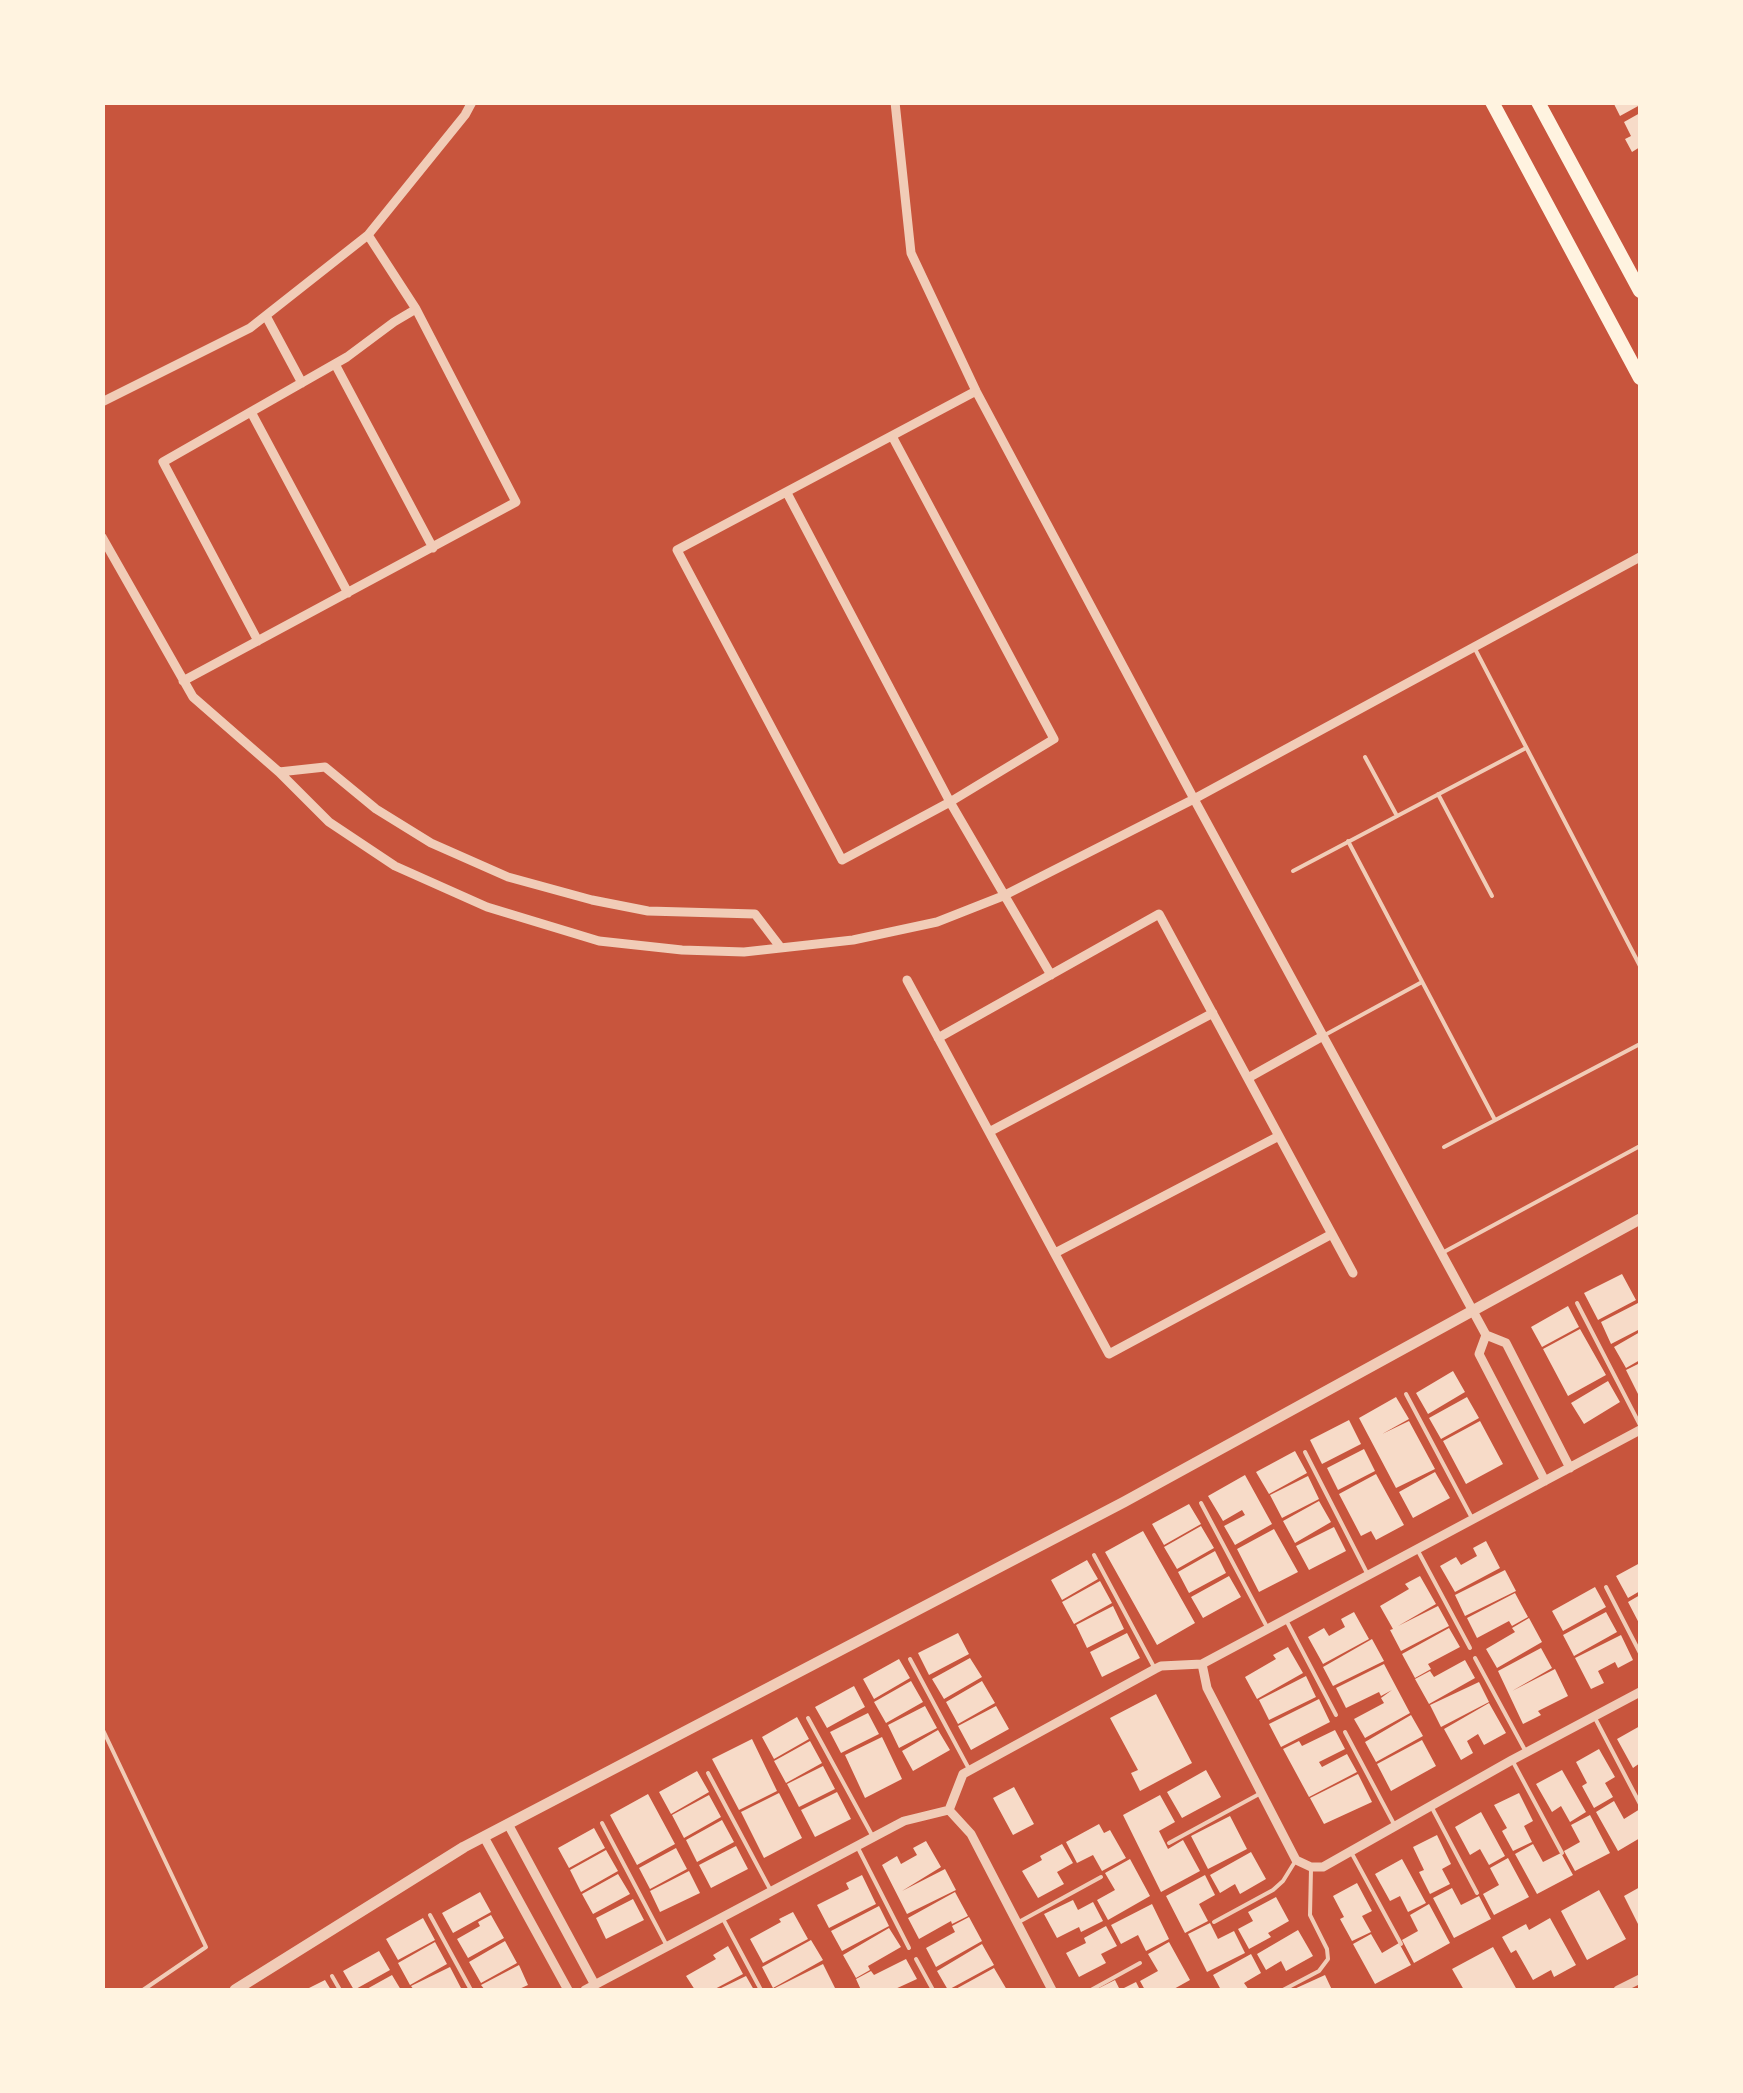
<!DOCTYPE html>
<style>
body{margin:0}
#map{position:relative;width:1743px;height:2093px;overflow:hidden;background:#c8553d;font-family:"Space Grotesk",sans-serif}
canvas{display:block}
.frame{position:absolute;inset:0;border:105px solid #fff3e0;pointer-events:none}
</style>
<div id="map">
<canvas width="1743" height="2093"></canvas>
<div class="frame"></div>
</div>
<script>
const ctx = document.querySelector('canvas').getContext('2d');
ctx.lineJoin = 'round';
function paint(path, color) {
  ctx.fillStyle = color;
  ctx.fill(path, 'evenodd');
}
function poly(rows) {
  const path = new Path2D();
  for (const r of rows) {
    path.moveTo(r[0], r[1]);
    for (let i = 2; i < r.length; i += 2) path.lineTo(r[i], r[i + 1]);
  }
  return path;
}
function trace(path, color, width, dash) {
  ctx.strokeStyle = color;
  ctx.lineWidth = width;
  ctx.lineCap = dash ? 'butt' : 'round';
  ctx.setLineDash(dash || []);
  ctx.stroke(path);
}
paint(poly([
 [1613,102,1640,102,1640,105,1620,116],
 [1640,113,1640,147,1632,152,1625,139,1631,136,1624,122],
 [1622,1274,1636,1300,1598,1320,1584,1293],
 [1638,1303,1640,1308,1640,1329,1611,1344,1601,1322],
 [1568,1306,1579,1327,1542,1347,1531,1327],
 [1580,1329,1606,1375,1568,1396,1543,1349],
 [1640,1332,1640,1360,1626,1368,1614,1347],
 [1640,1363,1640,1398,1626,1370],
 [1453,1371,1465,1392,1428,1414,1416,1393],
 [1608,1381,1620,1402,1584,1424,1571,1403],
 [1396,1397,1409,1419,1382,1434,1409,1421,1435,1469,1396,1488,1359,1418],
 [1467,1397,1479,1418,1441,1439,1429,1418],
 [1349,1420,1361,1444,1322,1464,1310,1440],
 [1480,1421,1503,1464,1466,1484,1443,1441],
 [1364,1449,1375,1471,1338,1490,1327,1468],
 [1295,1451,1307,1473,1269,1494,1256,1472],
 [1435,1472,1450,1498,1413,1518,1399,1492],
 [1376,1474,1404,1525,1376,1540,1371,1531,1361,1536,1339,1494],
 [1245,1475,1272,1524,1235,1545,1224,1526,1245,1515,1242,1510,1223,1521,1208,1496],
 [1308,1476,1319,1499,1282,1518,1270,1495],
 [1319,1501,1331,1522,1295,1543,1283,1521],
 [1189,1504,1201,1524,1164,1545,1152,1524],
 [1201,1526,1214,1548,1177,1569,1164,1547],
 [1334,1527,1346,1551,1309,1570,1296,1546],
 [1274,1529,1298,1572,1259,1592,1237,1549],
 [1143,1531,1195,1623,1157,1645,1105,1552],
 [1486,1541,1500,1568,1455,1592,1440,1566,1456,1557,1461,1565,1477,1556,1473,1548],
 [1215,1551,1226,1573,1189,1593,1178,1572],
 [1087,1560,1098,1579,1062,1600,1051,1580],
 [1640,1563,1640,1591,1628,1598,1616,1576],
 [1505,1570,1516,1591,1465,1616,1455,1595],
 [1229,1576,1241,1597,1203,1618,1191,1597],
 [1420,1576,1436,1604,1398,1626,1438,1606,1449,1626,1401,1651,1390,1630,1393,1629,1380,1606,1409,1589,1405,1584],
 [1100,1581,1112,1603,1074,1624,1062,1602],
 [1595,1587,1606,1607,1563,1631,1552,1611],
 [1515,1593,1528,1617,1512,1626,1509,1621,1477,1638,1467,1618],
 [1640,1595,1640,1625,1628,1602],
 [1113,1606,1124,1629,1087,1648,1076,1625],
 [1354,1612,1369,1639,1323,1664,1308,1637,1324,1628,1329,1636,1345,1627,1341,1619],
 [1606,1612,1617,1632,1574,1656,1563,1635],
 [1529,1618,1542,1642,1497,1668,1486,1649,1515,1632,1512,1628],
 [1449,1628,1460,1647,1428,1664,1431,1669,1415,1678,1402,1654],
 [958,1633,969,1654,929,1675,918,1653],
 [1127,1633,1140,1658,1102,1677,1090,1652],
 [1621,1635,1633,1660,1618,1668,1615,1662,1598,1671,1604,1683,1591,1689,1575,1658],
 [1372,1639,1384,1661,1333,1686,1323,1667],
 [1288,1647,1303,1673,1257,1699,1245,1677,1276,1659,1273,1655],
 [1541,1648,1552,1668,1512,1691,1555,1669,1568,1696,1538,1711,1541,1715,1523,1724,1498,1671],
 [970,1658,982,1677,944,1699,932,1679],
 [899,1659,910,1678,874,1699,863,1679],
 [1465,1660,1475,1678,1429,1704,1415,1679,1430,1671,1434,1677],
 [1384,1664,1410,1713,1365,1738,1354,1719,1384,1703,1381,1698,1392,1690,1381,1696,1379,1692,1346,1708,1336,1688],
 [1306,1676,1316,1697,1269,1720,1259,1700],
 [911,1681,923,1702,886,1723,874,1702],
 [982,1681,995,1703,958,1724,946,1702],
 [1479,1682,1489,1702,1441,1727,1430,1705],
 [854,1686,865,1707,827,1728,815,1707],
 [1156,1694,1192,1763,1140,1791,1131,1773,1138,1770,1110,1718],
 [1319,1699,1330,1722,1281,1747,1269,1724],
 [1489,1703,1506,1733,1484,1745,1478,1734,1467,1741,1473,1753,1461,1760,1444,1729],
 [925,1706,937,1728,899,1748,888,1725],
 [996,1706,1009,1729,971,1750,958,1726],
 [868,1713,879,1734,841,1753,830,1732],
 [1411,1715,1423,1736,1376,1762,1365,1742],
 [797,1717,809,1739,774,1759,762,1737],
 [1640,1726,1640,1763,1633,1768,1617,1739],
 [938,1730,950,1750,913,1771,902,1751],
 [1335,1730,1345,1749,1319,1762,1322,1767,1347,1754,1357,1772,1309,1797,1283,1749,1299,1741,1302,1746],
 [882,1737,902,1779,865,1798,845,1755],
 [752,1739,777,1791,739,1810,712,1759],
 [1422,1740,1436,1766,1391,1791,1377,1764],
 [810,1741,822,1763,786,1783,774,1761],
 [1599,1749,1615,1777,1605,1783,1613,1797,1594,1808,1582,1786,1587,1783,1576,1762],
 [823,1766,835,1789,799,1807,787,1784],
 [1206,1770,1221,1797,1182,1818,1167,1792],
 [1562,1770,1586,1812,1570,1822,1561,1806,1552,1812,1536,1784],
 [697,1771,709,1792,671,1814,659,1792],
 [1358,1774,1372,1802,1324,1824,1310,1798],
 [1014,1787,1034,1824,1013,1835,993,1798],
 [837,1792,851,1819,815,1837,801,1810],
 [779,1793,802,1838,764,1858,741,1812],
 [1519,1793,1533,1821,1524,1826,1532,1842,1513,1851,1502,1831,1507,1828,1494,1805],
 [648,1794,675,1844,637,1865,610,1815],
 [709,1795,721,1817,684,1838,672,1815],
 [1160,1795,1175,1822,1159,1831,1168,1849,1183,1840,1200,1871,1161,1892,1123,1815],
 [1614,1801,1624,1819,1640,1809,1640,1838,1618,1851,1596,1812],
 [1481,1812,1505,1856,1489,1865,1480,1849,1470,1855,1455,1827],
 [1590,1815,1610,1853,1575,1871,1564,1851,1580,1842,1571,1825],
 [1230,1816,1247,1849,1208,1869,1191,1836],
 [722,1820,734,1842,697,1862,686,1840],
 [1099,1824,1104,1833,1110,1830,1126,1858,1102,1871,1093,1855,1077,1863,1066,1842],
 [594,1828,605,1848,569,1868,558,1848],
 [1437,1835,1451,1864,1442,1869,1450,1884,1430,1894,1419,1872,1424,1870,1413,1847],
 [926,1841,941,1867,902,1891,945,1869,956,1890,907,1914,882,1865,897,1856,901,1864,917,1855,913,1848],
 [1062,1844,1073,1863,1057,1872,1064,1884,1038,1898,1022,1871,1042,1860,1040,1856],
 [1533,1844,1543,1862,1561,1853,1573,1875,1537,1894,1515,1854],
 [736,1846,748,1869,711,1888,699,1865],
 [676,1848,687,1869,650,1889,639,1868],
 [606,1850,618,1871,581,1892,570,1870],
 [1251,1852,1266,1879,1240,1894,1235,1884,1220,1893,1210,1875],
 [1508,1858,1529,1897,1494,1915,1483,1894,1499,1885,1490,1868],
 [1130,1859,1150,1896,1108,1920,1097,1900,1115,1890,1105,1873],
 [1402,1859,1426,1903,1408,1912,1400,1896,1390,1901,1375,1874],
 [689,1871,700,1893,660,1912,650,1891],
 [618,1874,630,1894,593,1914,582,1894],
 [862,1875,876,1904,829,1928,817,1905,849,1889,846,1883],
 [1205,1875,1215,1895,1199,1904,1208,1921,1185,1933,1166,1896],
 [1357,1883,1372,1911,1362,1916,1371,1932,1352,1941,1340,1919,1344,1917,1333,1896],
 [1640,1887,1640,1928,1624,1896],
 [1452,1888,1461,1905,1479,1896,1491,1919,1454,1938,1433,1898],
 [1599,1890,1626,1939,1587,1960,1561,1911],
 [480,1892,491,1912,453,1933,442,1913],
 [955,1892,968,1916,952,1924,951,1921,919,1939,908,1918],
 [1276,1897,1289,1921,1268,1933,1271,1937,1249,1949,1238,1929,1253,1921,1248,1912],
 [633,1899,644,1920,606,1939,596,1918],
 [1073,1900,1078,1910,1093,1902,1103,1921,1081,1932,1079,1927,1057,1938,1044,1914],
 [1152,1904,1169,1939,1146,1951,1138,1935,1121,1944,1111,1925],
 [1429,1904,1450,1943,1414,1963,1402,1940,1418,1931,1410,1915],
 [879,1906,889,1926,842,1951,831,1931],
 [793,1912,808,1939,763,1963,750,1939,781,1922,779,1919],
 [491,1915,504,1938,468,1958,457,1939,480,1926,478,1922],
 [969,1917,982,1941,936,1967,926,1948,955,1932,952,1926],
 [423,1918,435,1940,398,1960,386,1939],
 [1550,1918,1576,1965,1554,1977,1551,1970,1533,1980,1516,1950,1511,1953,1502,1937,1526,1924,1529,1930],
 [1210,1923,1218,1939,1234,1931,1245,1953,1207,1972,1188,1934],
 [1106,1926,1117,1946,1101,1954,1106,1963,1079,1977,1066,1953,1086,1943,1084,1938],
 [889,1928,901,1947,868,1966,870,1970,856,1978,843,1955],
 [1298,1930,1313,1956,1286,1971,1281,1961,1266,1970,1257,1954],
 [1371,1934,1382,1953,1399,1943,1411,1965,1375,1984,1353,1944],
 [811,1940,823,1960,773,1988,762,1967],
 [505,1941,517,1963,481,1983,469,1962],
 [435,1942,447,1964,410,1985,398,1963],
 [1169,1942,1190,1980,1172,1990,1145,1990,1140,1981,1158,1971,1148,1954],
 [982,1944,994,1965,948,1990,937,1971],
 [728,1946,743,1974,713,1990,695,1990,686,1976,716,1959,713,1955],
 [1493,1947,1517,1990,1464,1990,1452,1969],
 [379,1951,390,1970,354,1990,343,1971],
 [1251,1954,1261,1973,1244,1983,1249,1990,1221,1990,1213,1975],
 [906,1959,917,1979,893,1990,861,1990,856,1979,871,1971,874,1975],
 [823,1964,836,1990,777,1990,775,1988],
 [519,1965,528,1985,517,1990,485,1990,481,1985],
 [450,1967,462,1990,414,1990,411,1986],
 [994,1968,1007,1990,954,1990],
 [392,1975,401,1990,365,1990],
 [1325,1975,1332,1990,1292,1990],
 [746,1976,754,1990,717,1990],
 [325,1980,331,1990,305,1990],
 [1115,1980,1120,1990,1136,1982,1140,1990,1095,1990]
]), '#f7dbc8');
trace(poly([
 [1474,647,1640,966],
 [1365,757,1397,816],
 [1438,794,1492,896],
 [1348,841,1495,1120],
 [1293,871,1526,748],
 [1323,1036,1422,982],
 [1444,1147,1640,1044],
 [1442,1253,1640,1146],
 [1577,1303,1640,1425],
 [1406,1394,1473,1520],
 [1305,1452,1368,1575],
 [1201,1503,1267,1627],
 [1418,1551,1470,1648],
 [1094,1555,1155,1669],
 [1606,1587,1640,1653],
 [1286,1620,1336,1715],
 [1475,1658,1526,1752],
 [910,1659,969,1769],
 [808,1718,873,1837],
 [1596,1720,1640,1804],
 [102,1728,206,1947,143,1990],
 [1345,1732,1395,1826],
 [1512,1760,1562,1853],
 [708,1773,771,1891],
 [1431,1806,1477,1893],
 [602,1823,667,1946],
 [1169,1843,1261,1793],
 [859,1850,909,1948],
 [1351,1852,1401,1944],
 [430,1915,471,1990],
 [722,1917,761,1990],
 [1214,1922,1273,1890,1283,1881,1296,1860],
 [1017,1923,1101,1877],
 [916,1959,933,1990],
 [332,1976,340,1990],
 [1091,1990,1140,1963],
 [1283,1990,1319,1971,1328,1959,1327,1949,1310,1915,1311,1869]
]), '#f1ccb7', 4);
trace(poly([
 [895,102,911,253,976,391,1194,799,1486,1335,1506,1343,1570,1468],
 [266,316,302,383],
 [335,364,433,548],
 [102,402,250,328,368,235,465,115,472,102],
 [251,412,348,593],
 [892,436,1054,739,950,802,842,860,677,550,976,391],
 [787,493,950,802,1051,975],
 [102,537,193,697,279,772,329,822,395,866,487,907,599,941,682,950,744,952,853,940,937,922,1003,896,1194,799,1640,557],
 [258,641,163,462,347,357,394,322,416,309,368,235],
 [183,681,516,502,416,309],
 [279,772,325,767,376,809,431,843,508,877,592,900,648,911,755,914,781,948],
 [907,980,1109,1354,1332,1234],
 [938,1038,1159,914,1353,1273],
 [1248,1078,1323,1036],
 [989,1132,1213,1013],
 [1055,1253,1279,1136],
 [1486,1335,1479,1354,1545,1481],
 [1202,1664,1207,1688,1296,1860,1311,1867,1323,1867,1512,1760,1640,1692],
 [949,1810,963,1774,1155,1669,1161,1666,1202,1664,1640,1430],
 [949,1810,971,1834,1052,1990],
 [508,1824,595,1985],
 [484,1837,568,1990],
 [585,1990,904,1821,949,1810],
 [1618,1990,1640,1979]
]), '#f1ccb7', 9);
trace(poly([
 [235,1990,464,1847,1124,1502,1640,1219]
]), '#f1ccb7', 11);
trace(poly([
 [1492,102,1640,378],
 [1538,102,1640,291]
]), '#fff3e0', 14);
</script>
